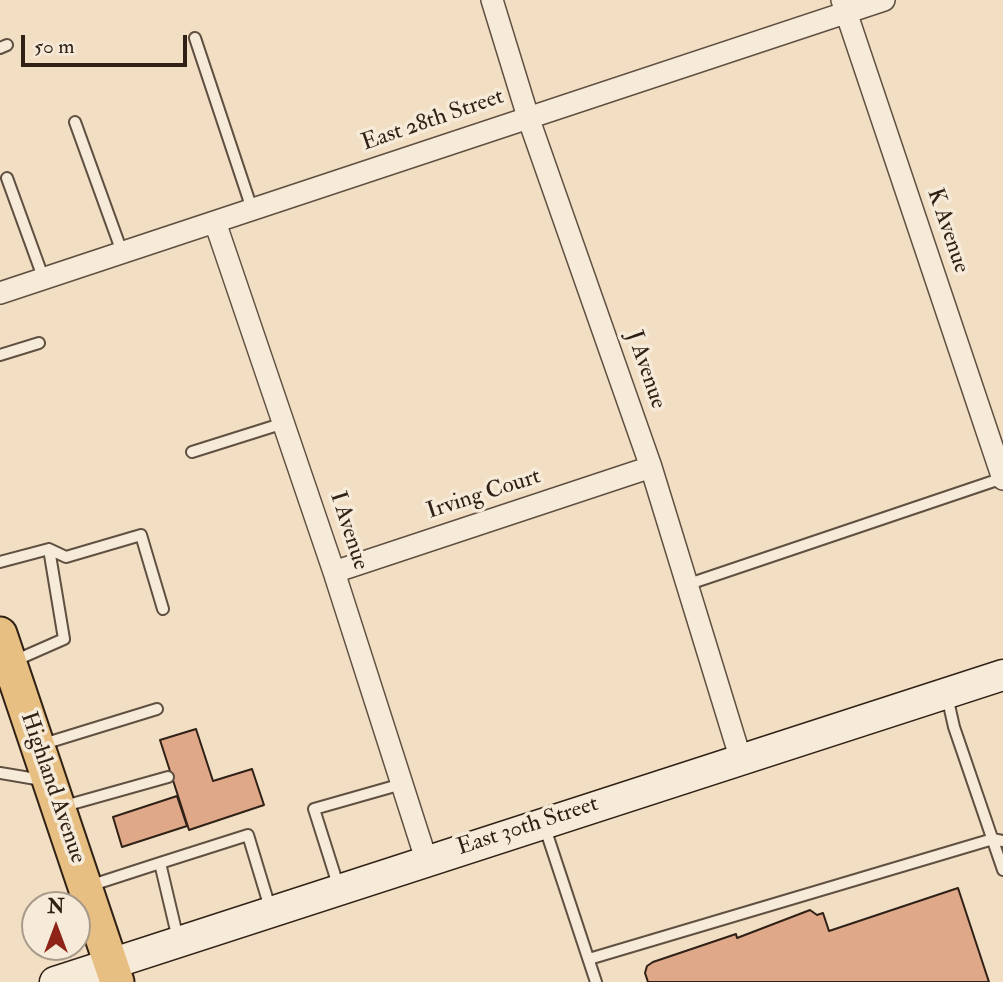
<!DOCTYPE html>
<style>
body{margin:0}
#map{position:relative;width:1003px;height:982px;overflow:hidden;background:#f1dec3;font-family:"IM FELL Double Pica",serif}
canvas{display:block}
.north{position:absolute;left:21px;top:891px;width:70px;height:70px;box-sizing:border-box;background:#f6ead8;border:2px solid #a79a8a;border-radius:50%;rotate:0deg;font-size:19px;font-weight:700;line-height:28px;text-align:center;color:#302116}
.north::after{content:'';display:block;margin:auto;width:24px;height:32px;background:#8f2418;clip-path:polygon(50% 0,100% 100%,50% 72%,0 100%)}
.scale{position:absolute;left:21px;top:35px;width:166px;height:32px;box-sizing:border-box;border:4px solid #302116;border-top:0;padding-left:9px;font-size:21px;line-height:24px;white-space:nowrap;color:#302116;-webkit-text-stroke:5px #f6ead8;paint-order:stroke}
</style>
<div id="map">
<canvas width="1003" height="982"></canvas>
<div class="north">N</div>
<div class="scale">50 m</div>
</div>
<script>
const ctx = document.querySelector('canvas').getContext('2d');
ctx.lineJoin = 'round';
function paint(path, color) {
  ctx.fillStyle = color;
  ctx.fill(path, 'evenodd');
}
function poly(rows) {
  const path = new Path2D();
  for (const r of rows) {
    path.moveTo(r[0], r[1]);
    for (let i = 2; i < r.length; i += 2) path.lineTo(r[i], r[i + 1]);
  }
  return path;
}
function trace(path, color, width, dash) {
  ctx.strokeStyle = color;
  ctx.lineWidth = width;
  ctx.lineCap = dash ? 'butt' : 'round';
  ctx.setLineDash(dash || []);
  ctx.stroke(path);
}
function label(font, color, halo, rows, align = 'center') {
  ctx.font = font + ' "IM FELL Double Pica",serif';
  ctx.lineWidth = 7;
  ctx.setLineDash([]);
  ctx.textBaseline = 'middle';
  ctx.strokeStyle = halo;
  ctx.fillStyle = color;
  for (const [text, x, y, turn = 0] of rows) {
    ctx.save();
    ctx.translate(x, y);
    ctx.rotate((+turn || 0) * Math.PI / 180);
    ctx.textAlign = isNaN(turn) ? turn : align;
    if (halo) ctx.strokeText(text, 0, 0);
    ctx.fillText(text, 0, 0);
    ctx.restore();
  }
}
const building = poly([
 [196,729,213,781,252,769,264,805,189,830,160,740,196,729],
 [177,796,187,826,122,847,113,817,177,796],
 [958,888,989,982,648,982,645,973,647,966,653,962,736,934,737,938,810,910,817,915,823,913,829,931,958,888]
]);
paint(building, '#dfa889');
trace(building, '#302116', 2);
const service = poly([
 [195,38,252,209],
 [0,48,7,45],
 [75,122,122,252],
 [7,178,43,277],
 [0,355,39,343],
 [192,452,284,423],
 [49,549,66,557,141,535,163,609],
 [0,562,49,549,64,639,14,661],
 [686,585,1003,478],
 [947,696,954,727,1003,870],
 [40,745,157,709],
 [0,773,42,780],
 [61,807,168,777],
 [544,825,596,982],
 [89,886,160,863],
 [339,888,314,809,402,784],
 [178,939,160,863,248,835,271,911],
 [589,959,993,839,1003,841]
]);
const minor = poly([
 [492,0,528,117,651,467,741,760],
 [842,0,1003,479],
 [215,222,334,572,426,859],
 [0,293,884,0],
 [334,572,651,467]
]);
const secondary = poly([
 [55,982,1003,675]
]);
const primary = poly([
 [0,634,117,982]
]);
trace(service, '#605041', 14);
trace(minor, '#605041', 24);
trace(secondary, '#302116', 33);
trace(primary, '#302116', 37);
trace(service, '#f6ead8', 10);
trace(minor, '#f6ead8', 21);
trace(secondary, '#f6ead8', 30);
trace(primary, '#e8bf82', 33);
label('23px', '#302116', '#f6ead8', [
 ["East 28th Street",433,121,-19],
 ["K Avenue",947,231,71],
 ["J Avenue",645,370,71],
 ["Irving Court",484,495,-18],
 ["I Avenue",348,531,72],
 ["Highland Avenue",52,788,71],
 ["East 30th Street",528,827,-18]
]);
</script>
